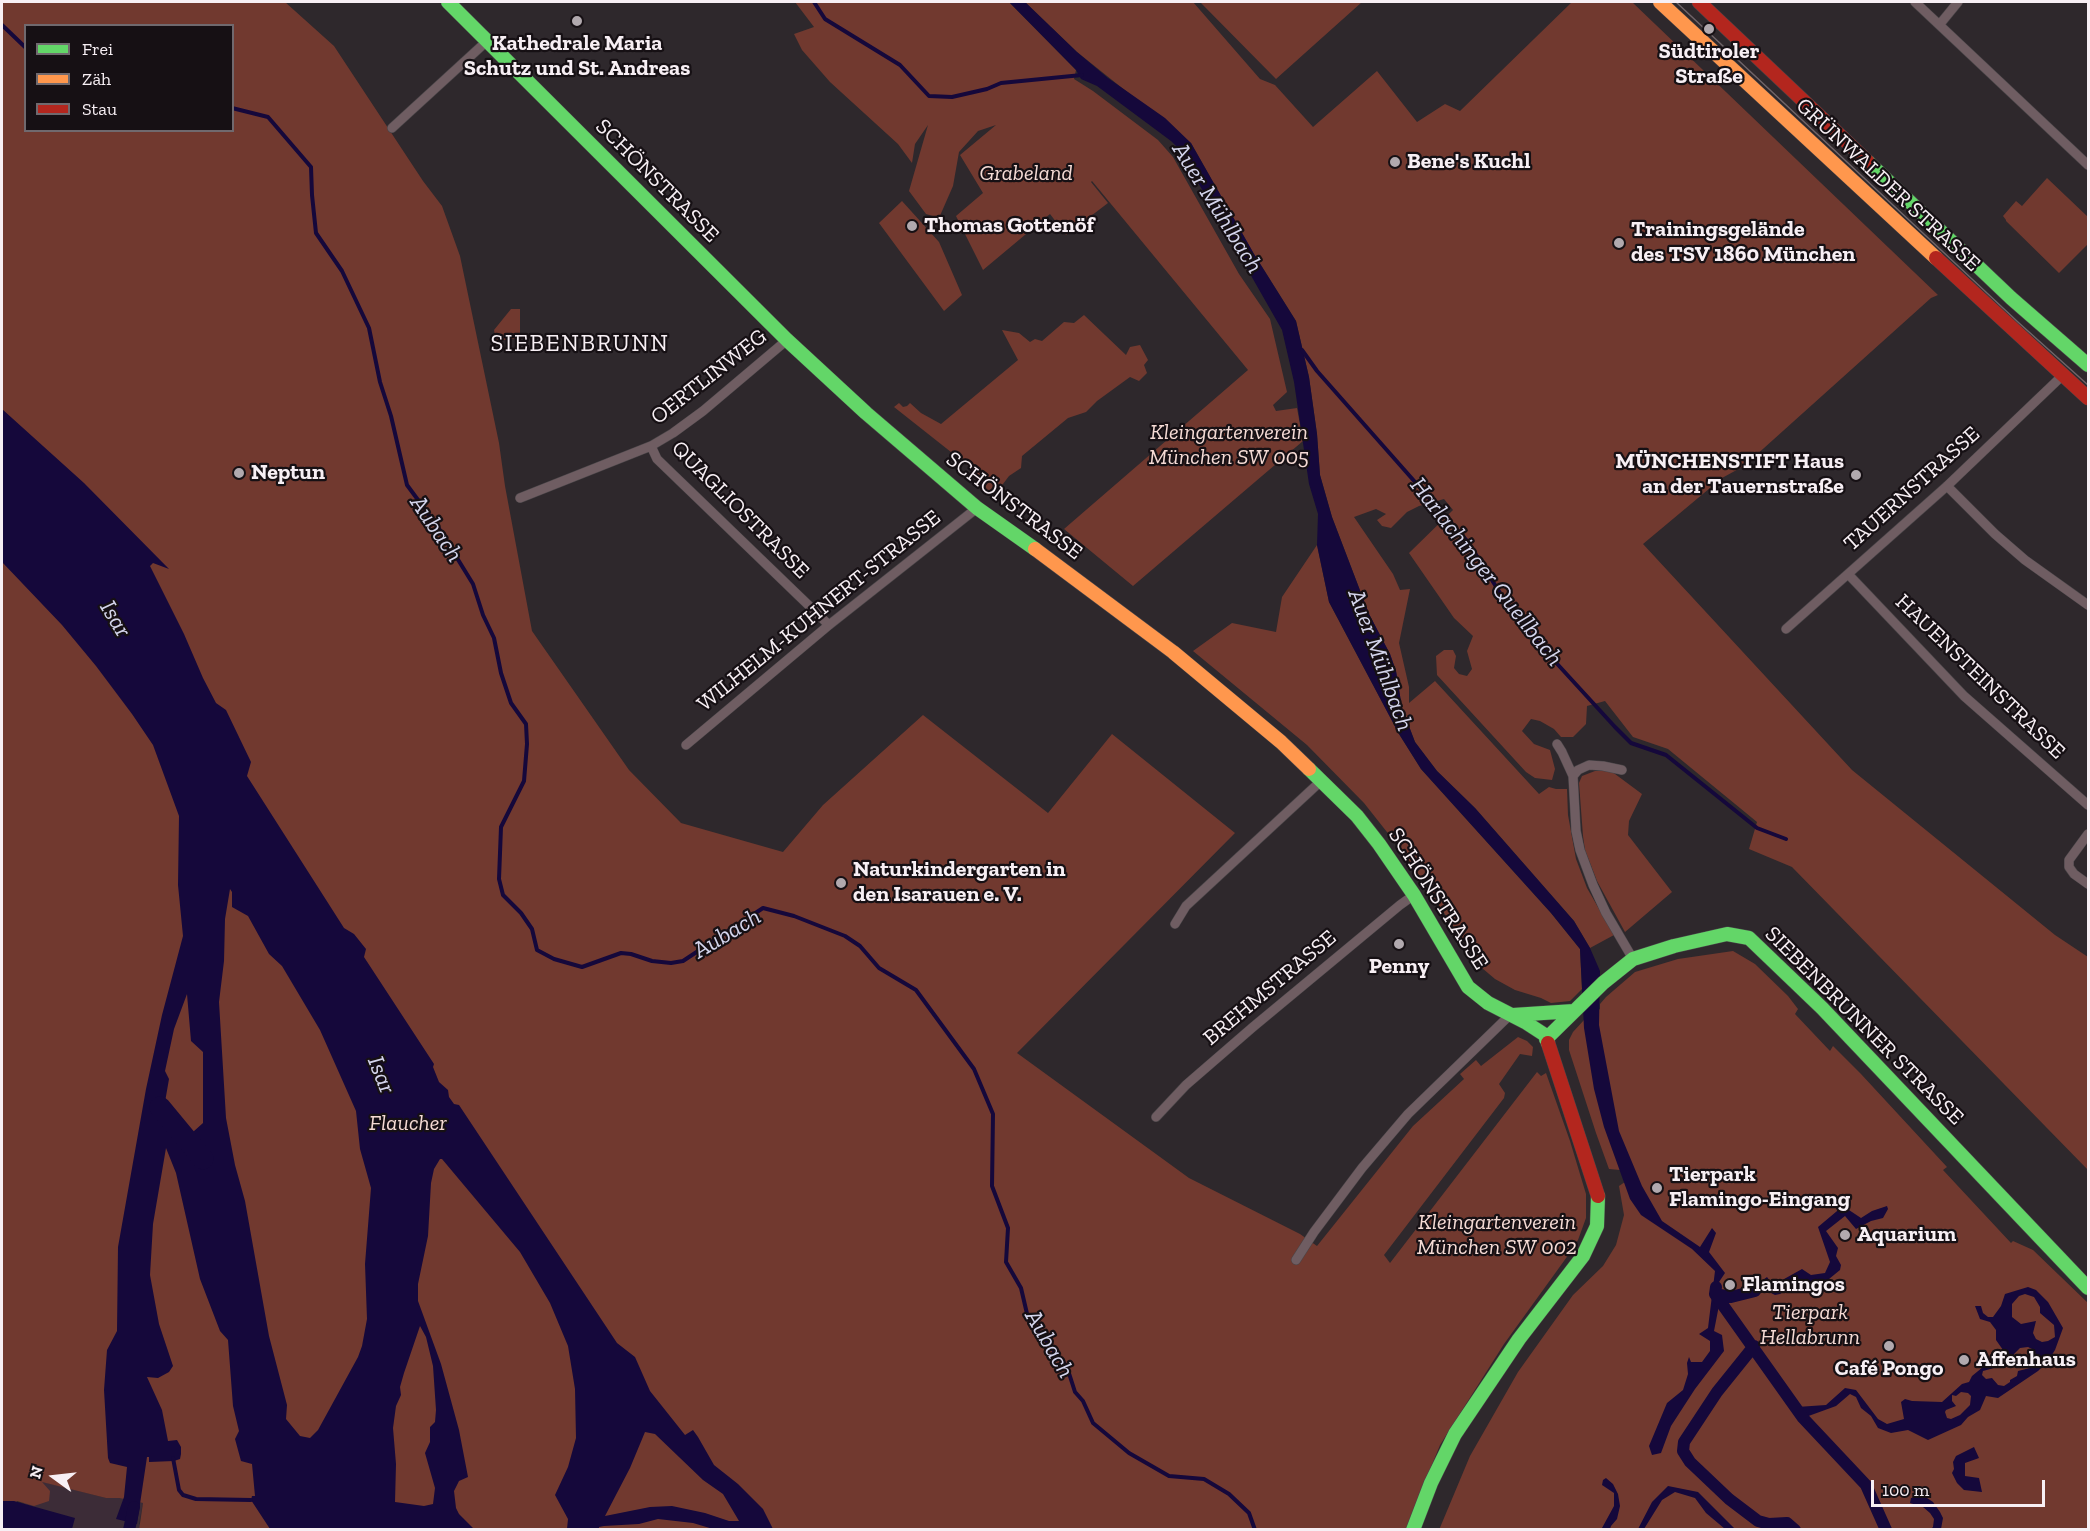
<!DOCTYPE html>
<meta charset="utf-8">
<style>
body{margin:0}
#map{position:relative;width:2090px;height:1531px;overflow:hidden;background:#2e282c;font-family:"Zilla Slab",serif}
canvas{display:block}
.frame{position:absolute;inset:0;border:3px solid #f7eff4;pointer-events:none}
.legend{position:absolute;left:24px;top:24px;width:210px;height:108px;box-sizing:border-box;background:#161014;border:2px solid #70696e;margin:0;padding:8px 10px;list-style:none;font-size:18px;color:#f7eff4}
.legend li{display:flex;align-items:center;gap:12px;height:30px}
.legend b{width:30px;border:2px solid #70696e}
.north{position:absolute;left:24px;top:1447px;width:60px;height:60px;-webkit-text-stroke:4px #161014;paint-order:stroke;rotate:285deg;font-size:16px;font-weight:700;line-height:24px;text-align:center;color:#f7eff4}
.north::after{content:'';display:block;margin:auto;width:21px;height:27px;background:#f7eff4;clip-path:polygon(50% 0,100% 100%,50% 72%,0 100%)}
.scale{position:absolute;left:1871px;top:1480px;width:174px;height:27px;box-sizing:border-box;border:3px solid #f7eff4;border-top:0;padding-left:8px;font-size:18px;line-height:21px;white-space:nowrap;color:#f7eff4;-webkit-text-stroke:4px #161014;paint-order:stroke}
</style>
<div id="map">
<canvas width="2090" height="1531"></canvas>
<div class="frame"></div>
<ul class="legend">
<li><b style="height:8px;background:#63d668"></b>Frei</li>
<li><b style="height:8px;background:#ff974d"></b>Zäh</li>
<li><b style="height:8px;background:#b3261e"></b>Stau</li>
</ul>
<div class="north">N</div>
<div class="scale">100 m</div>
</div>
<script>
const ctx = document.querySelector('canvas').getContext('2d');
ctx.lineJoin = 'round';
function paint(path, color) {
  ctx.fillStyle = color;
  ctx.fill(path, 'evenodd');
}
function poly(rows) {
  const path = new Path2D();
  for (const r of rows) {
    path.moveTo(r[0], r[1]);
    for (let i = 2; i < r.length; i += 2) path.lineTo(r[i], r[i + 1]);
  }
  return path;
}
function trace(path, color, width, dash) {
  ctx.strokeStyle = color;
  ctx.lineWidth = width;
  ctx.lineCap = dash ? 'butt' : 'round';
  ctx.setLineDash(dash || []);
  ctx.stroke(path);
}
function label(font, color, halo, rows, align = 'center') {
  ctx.font = font + ' "Zilla Slab",serif';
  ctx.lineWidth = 4.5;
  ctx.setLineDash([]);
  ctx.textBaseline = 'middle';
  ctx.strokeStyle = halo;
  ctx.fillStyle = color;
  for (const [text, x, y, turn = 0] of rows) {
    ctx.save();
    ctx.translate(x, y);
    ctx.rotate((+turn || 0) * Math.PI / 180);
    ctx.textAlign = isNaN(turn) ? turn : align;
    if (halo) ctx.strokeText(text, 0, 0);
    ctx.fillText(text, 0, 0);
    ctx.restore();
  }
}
paint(poly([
 [36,1480,106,1498,119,1498,143,1503,139,1524,145,1529,9,1530]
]), '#3c2c37');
paint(poly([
 [2,2,285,2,334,46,423,181,442,206,460,256,499,443,505,486,532,631,629,770,681,823,783,852,823,805,923,715,1048,813,1112,734,1235,833,1017,1053,1189,1178,1300,1234,1317,1246,1413,1126,1464,1079,1460,1074,1476,1060,1481,1066,1518,1037,1527,1041,1533,1047,1532,1056,1520,1054,1499,1084,1505,1093,1504,1098,1384,1255,1390,1263,1537,1072,1541,1076,1546,1073,1570,1141,1586,1194,1586,1218,1578,1240,1569,1254,1504,1344,1440,1445,1406,1529,139,1530,143,1503,119,1498,106,1498,42,1482,50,1491,49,1501,34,1506,17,1501,2,1529],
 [26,26,232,26,232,130,26,130],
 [795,2,1009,2,1076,70,1074,79,1093,91,1158,140,1173,157,1239,274,1270,319,1287,392,1273,405,1276,411,1297,408,1303,441,1133,586,1064,529,1248,370,1092,181,1091,182,1108,203,1066,235,1050,214,983,270,956,216,983,193,960,155,996,125,978,131,959,152,953,186,939,218,926,214,909,191,928,125,915,144,912,163,898,144,830,82,802,50,794,34,814,27],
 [1025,2,1193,2,1260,79,1275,85,1313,127,1377,71,1417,122,1445,104,1460,111,1572,2,1632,2,1938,295,1931,298,1744,466,1722,478,1643,544,1852,770,2055,935,2088,957,2088,1170,1792,867,1749,849,1757,822,1668,749,1633,737,1605,701,1587,706,1586,724,1573,737,1561,737,1554,729,1540,721,1531,719,1522,731,1534,744,1550,750,1555,769,1552,780,1535,778,1526,772,1437,675,1436,656,1444,650,1453,650,1456,656,1454,668,1459,674,1467,676,1472,669,1467,651,1473,636,1454,618,1409,553,1453,510,1444,499,1419,506,1407,512,1391,528,1382,526,1377,520,1386,514,1376,509,1354,517,1393,574,1400,590,1410,589,1399,643,1409,687,1409,703,1435,681,1539,794,1549,787,1556,789,1567,789,1568,815,1576,859,1587,888,1614,935,1590,948,1574,921,1475,808,1437,771,1415,742,1402,708,1396,671,1390,654,1369,614,1332,517,1320,475,1317,434,1309,377,1296,321,1254,254,1191,143,1077,52],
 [1200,2,1362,2,1276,79],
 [2047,178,2088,217,2088,244,2059,273,2006,221,2006,220,2003,216,2016,201,2022,206],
 [902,201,939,242,962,295,944,311,879,223],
 [511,309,520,309,520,338,496,341,494,330],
 [1084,315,1126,355,1130,347,1140,345,1148,360,1144,365,1147,373,1139,381,1130,377,1097,401,1086,412,1068,418,1022,456,1021,468,1009,476,1003,484,989,493,975,471,894,407,899,403,903,407,907,406,910,403,921,413,941,424,1018,360,1002,330,1019,333,1030,342,1035,339,1042,341,1064,322,1074,323],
 [1317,545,1329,602,1399,734,1421,769,1551,913,1580,949,1582,989,1570,1001,1551,1003,1541,998,1515,990,1495,979,1482,968,1398,846,1364,803,1307,745,1193,651,1232,623,1276,632,1282,597],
 [1595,771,1611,771,1642,794,1629,821,1628,835,1672,892,1625,932,1597,881,1585,850,1583,836,1579,783,1582,776],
 [1733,951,1755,964,1788,996,1798,1009,1795,1014,1830,1051,1833,1046,1861,1074,1947,1167,1943,1170,2011,1243,2013,1241,2033,1250,2088,1303,2088,1529,1439,1530,1470,1456,1518,1372,1573,1295,1603,1266,1616,1245,1624,1215,1619,1186,1625,1182,1620,1170,1609,1169,1596,1133,1569,1050,1569,1040,1573,1032,1584,1020,1600,1009,1600,1004,1606,997,1635,972,1678,959]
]), '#71392f');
paint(poly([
 [1009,2,1025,2,1077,52,1108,78,1165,118,1191,143,1254,254,1296,321,1309,377,1317,434,1320,475,1332,517,1369,614,1390,654,1396,671,1402,708,1415,742,1437,771,1475,808,1574,921,1590,948,1600,971,1599,1025,1619,1131,1642,1186,1662,1221,1700,1247,1712,1228,1716,1233,1709,1252,1725,1273,1719,1282,1721,1295,1714,1331,1722,1335,1724,1351,1695,1389,1671,1426,1661,1453,1652,1455,1649,1446,1667,1403,1683,1390,1688,1374,1687,1363,1689,1357,1691,1362,1702,1362,1710,1351,1710,1341,1699,1334,1708,1328,1715,1271,1692,1249,1641,1215,1630,1199,1604,1127,1594,1089,1584,1028,1580,949,1551,913,1421,769,1399,734,1329,602,1317,545,1318,514,1309,484,1294,382,1282,330,1179,149,1171,141,1097,86,1081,79,1076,70],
 [2,409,84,483,169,569,153,563,150,566,184,634,203,678,216,703,226,710,251,762,247,776,344,928,354,934,366,949,364,957,434,1064,433,1067,439,1082,448,1090,449,1097,454,1104,459,1105,617,1343,635,1357,650,1391,685,1435,693,1430,698,1437,714,1465,738,1484,763,1509,773,1529,713,1529,693,1523,658,1519,639,1524,604,1526,599,1527,599,1529,567,1529,568,1519,555,1495,568,1467,576,1438,575,1389,568,1346,550,1303,520,1252,442,1159,440,1159,434,1169,431,1183,428,1236,418,1284,418,1301,441,1364,459,1430,468,1477,459,1481,454,1491,456,1508,459,1514,474,1529,270,1529,251,1500,252,1496,255,1496,252,1464,241,1461,235,1439,239,1431,233,1406,228,1340,220,1331,200,1279,176,1173,166,1148,153,1224,150,1275,159,1324,173,1366,169,1372,158,1378,147,1377,162,1410,168,1441,177,1440,181,1447,181,1454,180,1459,174,1461,149,1462,149,1457,147,1457,137,1524,116,1519,124,1497,127,1467,110,1463,108,1458,104,1390,107,1350,117,1331,118,1247,146,1089,162,1015,183,936,178,885,179,816,153,745,132,714,96,666,62,625,2,562],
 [230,889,232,892,232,907,248,916,269,954,282,966,320,1030,356,1111,360,1149,371,1188,365,1264,367,1319,362,1346,358,1357,318,1430,310,1438,300,1436,286,1419,287,1405,269,1336,245,1201,235,1165,226,1118,219,1002,224,961,225,919],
 [187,994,191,1041,203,1052,203,1123,184,1140,167,1112,165,1102,169,1079,165,1071,174,1029],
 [420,1326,426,1337,433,1366,436,1410,435,1422,430,1427,430,1442,425,1453,435,1488,433,1504,424,1506,395,1502,396,1464,393,1428,396,1406,401,1395,400,1387,404,1373],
 [645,1432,655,1434,703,1480,723,1494,739,1521,729,1521,705,1513,672,1506,650,1507,605,1516,630,1468],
 [1843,1206,1861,1218,1872,1211,1887,1206,1888,1209,1883,1218,1871,1221,1856,1229,1845,1216,1826,1231,1838,1248,1836,1256,1841,1265,1840,1270,1829,1279,1815,1284,1801,1281,1780,1294,1775,1295,1771,1293,1763,1280,1767,1277,1772,1284,1777,1283,1802,1269,1811,1275,1825,1273,1830,1262,1818,1227],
 [2028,1287,2036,1290,2048,1302,2063,1328,2055,1350,2048,1361,2038,1371,1998,1398,1986,1396,1980,1410,1968,1417,1961,1425,1928,1440,1908,1430,1891,1433,1878,1428,1871,1416,1861,1408,1856,1397,1850,1394,1836,1406,1803,1418,1797,1407,1826,1405,1845,1388,1856,1390,1878,1419,1887,1424,1904,1419,1901,1402,1905,1399,1912,1401,1942,1402,1962,1384,1969,1382,1972,1376,1983,1367,1992,1366,1999,1359,2003,1350,1996,1340,1996,1330,1990,1322,1980,1319,1975,1306,1981,1306,1983,1313,1988,1317,1993,1317,2001,1306,2005,1294],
 [2025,1294,2034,1297,2040,1307,2040,1313,2054,1325,2055,1337,2048,1341,2042,1342,2036,1339,2033,1333,2036,1321,2021,1324,2012,1317,2012,1304,2019,1296],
 [2028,1347,2034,1350,2036,1355,2034,1363,2030,1368,2018,1371,2017,1376,2010,1380,2010,1382,2004,1386,1998,1385,1992,1378,1986,1379,1982,1375,1983,1371,2001,1366,2007,1367,2014,1361,2014,1354,2020,1348],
 [1961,1392,1968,1393,1971,1396,1970,1405,1960,1415,1951,1419,1947,1418,1945,1412,1946,1410,1956,1406,1952,1401,1952,1395,1956,1396],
 [1974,1447,1979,1458,1965,1463,1965,1476,1979,1478,1982,1492,1964,1490,1957,1483,1952,1473,1954,1469,1953,1462,1956,1456],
 [1606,1478,1613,1484,1618,1494,1620,1506,1617,1519,1611,1526,1610,1529,1602,1528,1614,1506,1614,1493,1602,1485,1603,1480],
 [1668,1486,1698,1492,1735,1529,1725,1529,1706,1513,1695,1498,1675,1492,1662,1500,1644,1529,1638,1529,1652,1502],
 [1917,1497,1927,1498,1933,1502,1940,1512,1943,1518,1941,1529,1931,1529,1933,1527,1934,1519,1930,1513,1923,1507,1910,1503,1911,1498],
 [2,1501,14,1501,75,1518,72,1529,2,1529]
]), '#15083b');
trace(poly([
 [814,2,825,19,900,65,929,96,952,97,987,89,1001,83,1082,75],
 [2,25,26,48],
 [232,108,268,117,311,167,312,195,316,233,342,271,369,328,380,382,391,416,407,485,438,527,473,584,483,615,494,638,501,673,511,703,526,724,527,744,524,781,501,827,499,879,503,895,521,913,532,929,537,950,554,959,582,967,621,953,631,954,652,961,671,963,683,961,763,908,794,916,845,936,860,946,879,968,916,990,974,1069,993,1114,992,1186,1008,1228,1006,1262,1021,1288,1028,1318,1067,1367,1075,1392,1083,1401,1093,1423,1129,1453,1169,1476,1204,1479,1229,1494,1249,1513,1255,1530],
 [1302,350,1317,371,1468,542,1517,620,1615,727,1631,743,1666,755,1757,828,1786,839],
 [173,1458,179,1490,183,1495,196,1499,251,1500]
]), '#15083b', 4);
trace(poly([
 [1716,1287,1715,1294,1803,1418,1866,1485,1886,1530],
 [1715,1294,1731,1297,1755,1291],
 [1754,1346,1717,1392,1684,1442,1683,1451,1690,1462,1729,1499,1758,1521,1769,1524,1787,1523,1795,1530],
 [129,1530,134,1507]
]), '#15083b', 12);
trace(poly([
 [160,1107,203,1159]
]), '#15083b', 21);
const street = poly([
 [1915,2,2088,165],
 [1940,24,1958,2],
 [392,128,487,41],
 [651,446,657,459,829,625],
 [1947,486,1995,534,2025,560,2088,605],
 [520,498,651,446,673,433,703,411,787,340],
 [1848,574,1964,696,2088,805],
 [1786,629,1947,486,2062,376],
 [1557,744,1562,752,1573,776,1576,831,1580,850,1593,885,1606,913,1633,959],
 [686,745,829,625,977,508],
 [1573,776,1578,770,1589,765,1603,766,1622,770],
 [2088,834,2069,860,2069,867,2074,874,2088,884],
 [1175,924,1186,906,1321,781],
 [1156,1117,1186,1085,1253,1027,1400,905,1414,895],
 [1296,1260,1314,1232,1362,1168,1408,1114,1511,1014]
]);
const fast = poly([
 [448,2,787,340,866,413,977,508,1035,549],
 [1868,162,2011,298,2088,365],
 [1309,769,1357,816,1379,844,1414,895,1468,987,1488,1003,1525,1022,1545,1035,1548,1043],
 [1513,1015,1574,1011],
 [1546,1039,1603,983,1633,959,1674,946,1727,934,1749,938,1822,1008,2088,1288],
 [1413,1530,1431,1483,1455,1434,1519,1339,1583,1256,1597,1226,1598,1196]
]);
const slow = poly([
 [1660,2,1936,258],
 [1035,549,1173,652,1281,742,1309,769]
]);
const jam = poly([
 [1699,2,1868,162],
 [1936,258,2088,398],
 [1548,1043,1598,1196]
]);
trace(street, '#494548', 10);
trace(fast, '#494548', 15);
trace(slow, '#494548', 15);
trace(jam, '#494548', 15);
trace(street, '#6f5d62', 9);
trace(fast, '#63d668', 14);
trace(slow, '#ff974d', 14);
trace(jam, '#b3261e', 14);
trace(poly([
 [1676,2,2019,323,2088,385]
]), '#6f6468', 1.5);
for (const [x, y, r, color] of [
 [577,21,6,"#b1a9ae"],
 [1709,29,6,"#b1a9ae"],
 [1395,162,6,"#b1a9ae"],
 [912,226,6,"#b1a9ae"],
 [1619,243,6,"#b1a9ae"],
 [239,473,6,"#b1a9ae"],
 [1856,475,6,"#b1a9ae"],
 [841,883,6,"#b1a9ae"],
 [1399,944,6,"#b1a9ae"],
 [1657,1188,6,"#b1a9ae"],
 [1845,1235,6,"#b1a9ae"],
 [1730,1285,6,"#b1a9ae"],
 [1889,1346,6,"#b1a9ae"],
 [1964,1360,6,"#b1a9ae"]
]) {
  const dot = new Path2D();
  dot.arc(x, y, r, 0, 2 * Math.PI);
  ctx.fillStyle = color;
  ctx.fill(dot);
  trace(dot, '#161014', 2);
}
label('bold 22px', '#f7eff4', '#161014', [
 ["Kathedrale Maria",577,44,"center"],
 ["Schutz und St. Andreas",577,69,"center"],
 ["Südtiroler",1709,52,"center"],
 ["Straße",1709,77,"center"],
 ["Bene's Kuchl",1407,162],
 ["Thomas Gottenöf",924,226],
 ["Trainingsgelände",1631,230],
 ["des TSV 1860 München",1631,255],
 ["MÜNCHENSTIFT Haus",1844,462,"right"],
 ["an der Tauernstraße",1844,487,"right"],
 ["Neptun",251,473],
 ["Naturkindergarten in",853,870],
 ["den Isarauen e. V.",853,895],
 ["Penny",1399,967,"center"],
 ["Tierpark",1669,1175],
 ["Flamingo-Eingang",1669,1200],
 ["Aquarium",1857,1235],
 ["Flamingos",1742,1285],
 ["Affenhaus",1976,1360],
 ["Café Pongo",1889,1369,"center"]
], 'left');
label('italic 22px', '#f5dbd5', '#161014', [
 ["Grabeland",1026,174],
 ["Kleingartenverein",1229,433],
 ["München SW 005",1229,458],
 ["Flaucher",408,1124],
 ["Kleingartenverein",1497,1223],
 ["München SW 002",1497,1248],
 ["Tierpark",1810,1313],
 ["Hellabrunn",1810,1338]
]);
label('22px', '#f7eff4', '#161014', [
 ["SCHÖNSTRASSE",657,181,45],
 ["GRÜNWALDER STRASSE",1888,185,43],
 ["OERTLINWEG",709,377,-38],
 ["TAUERNSTRASSE",1912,489,-42],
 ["SCHÖNSTRASSE",1014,506,37],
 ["QUAGLIOSTRASSE",740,510,45],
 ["WILHELM-KUHNERT-STRASSE",819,611,-39],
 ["HAUENSTEINSTRASSE",1980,677,44],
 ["SCHÖNSTRASSE",1438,899,57],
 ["BREHMSTRASSE",1270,988,-40],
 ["SIEBENBRUNNER STRASSE",1864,1026,45]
]);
label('italic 24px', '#d4d5ec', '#161014', [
 ["Auer Mühlbach",1217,208,58],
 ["Aubach",436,529,56],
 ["Harlachinger Quellbach",1486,572,52],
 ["Isar",115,619,59],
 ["Auer Mühlbach",1380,660,70],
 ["Aubach",727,934,-31],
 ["Isar",381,1075,68],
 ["Aubach",1049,1344,60]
]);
ctx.letterSpacing = '1.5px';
label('24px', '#f7eff4', '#161014', [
 ["SIEBENBRUNN",580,344]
]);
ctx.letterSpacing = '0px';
</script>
